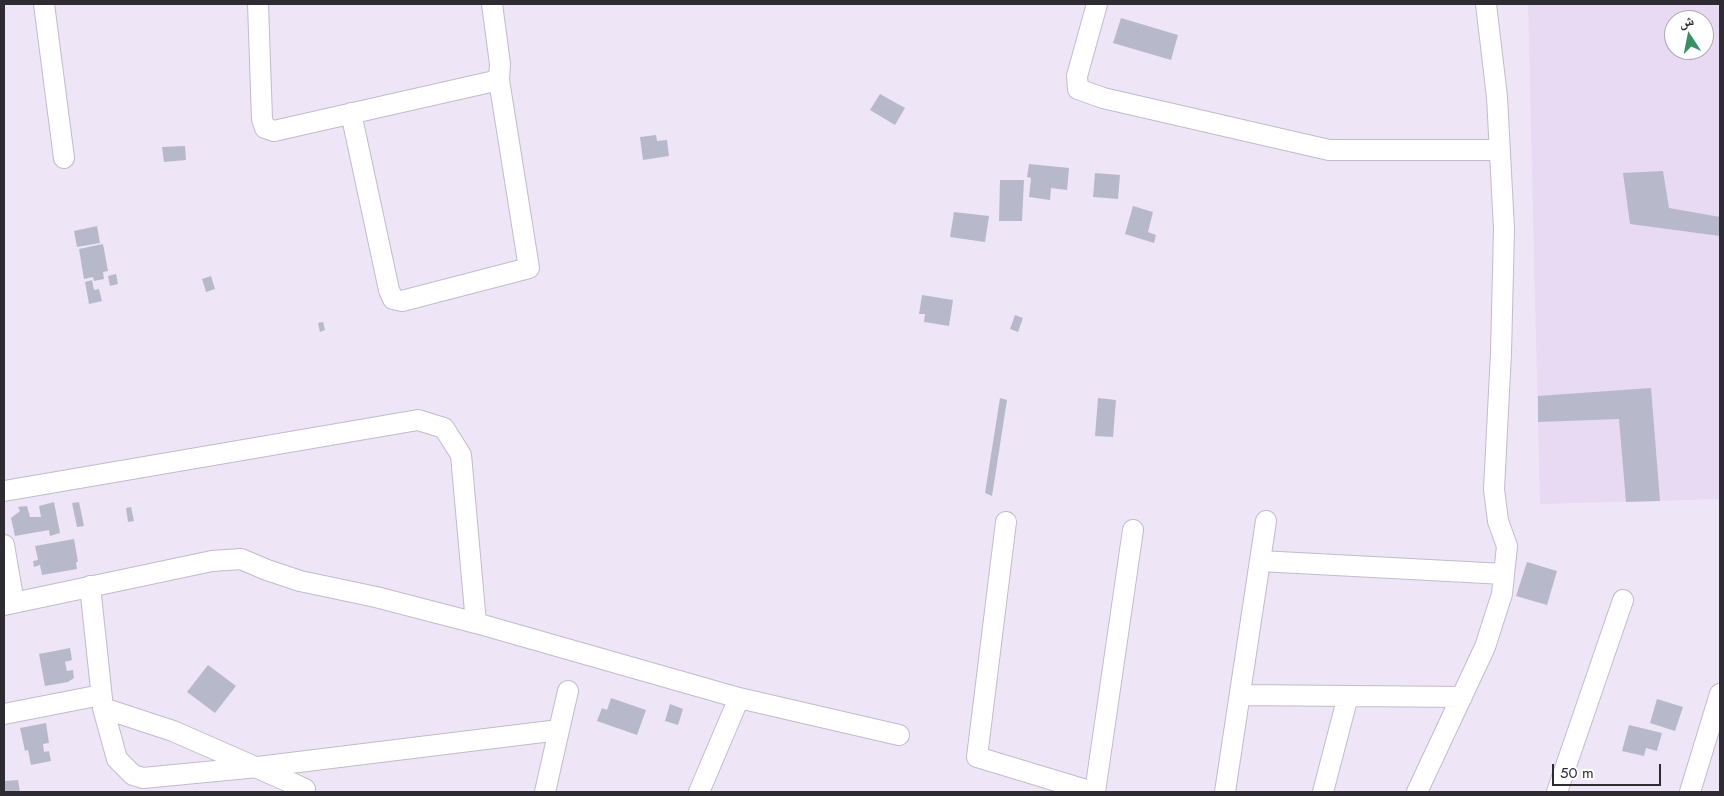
<!DOCTYPE html>
<meta charset="utf-8">
<style>
body{margin:0}
#map{position:relative;width:1724px;height:796px;overflow:hidden;background:#eee5f6;font-family:Jost,"Noto Naskh Arabic",sans-serif}
canvas{display:block}
.frame{position:absolute;inset:0;border:5px solid #2f2b32;pointer-events:none}
.north{position:absolute;left:1664px;top:10px;width:50px;height:50px;box-sizing:border-box;background:#fff;border:1px solid #acaaad;border-radius:50%;rotate:349deg;font-size:14px;font-weight:700;line-height:20px;text-align:center;color:#2f2b32}
.north::after{content:'';display:block;margin:auto;width:18px;height:22px;background:#3a9064;clip-path:polygon(50% 0,100% 100%,50% 72%,0 100%)}
.scale{position:absolute;left:1552px;top:764px;width:109px;height:22px;box-sizing:border-box;border:2px solid #2f2b32;border-top:0;padding-left:6px;font-size:15px;line-height:18px;white-space:nowrap;color:#2f2b32;-webkit-text-stroke:4px #fff;paint-order:stroke}
</style>
<div id="map">
<canvas width="1724" height="796"></canvas>
<div class="frame"></div>
<div class="north">ش</div>
<div class="scale">50 m</div>
</div>
<script>
const ctx = document.querySelector('canvas').getContext('2d');
ctx.lineJoin = 'round';
function paint(path, color) {
  ctx.fillStyle = color;
  ctx.fill(path, 'evenodd');
}
function poly(rows) {
  const path = new Path2D();
  for (const r of rows) {
    path.moveTo(r[0], r[1]);
    for (let i = 2; i < r.length; i += 2) path.lineTo(r[i], r[i + 1]);
  }
  return path;
}
function trace(path, color, width, dash) {
  ctx.strokeStyle = color;
  ctx.lineWidth = width;
  ctx.lineCap = dash ? 'butt' : 'round';
  ctx.setLineDash(dash || []);
  ctx.stroke(path);
}
paint(poly([
 [1528,4,1720,4,1720,499,1540,504],
 [1674,20,1704,20,1704,50,1674,50]
]), '#e7daf2');
paint(poly([
 [1121,18,1178,35,1171,60,1113,43],
 [880,94,905,108,895,125,870,110],
 [656,135,657,141,667,140,669,156,643,160,640,137],
 [185,146,186,160,164,162,162,147],
 [1029,164,1069,168,1067,190,1051,188,1050,200,1029,197,1031,178,1027,177],
 [1663,171,1669,208,1720,217,1720,236,1630,224,1623,173],
 [1095,173,1120,175,1118,199,1093,197],
 [1000,180,1024,180,1022,221,999,221],
 [1133,206,1153,212,1148,232,1156,235,1154,243,1125,234],
 [954,212,989,216,985,242,950,237],
 [97,226,100,243,77,247,74,231],
 [103,244,108,271,103,272,104,279,94,281,93,277,84,279,79,249],
 [116,274,118,284,110,286,108,276],
 [211,276,215,289,206,292,202,279],
 [92,280,94,290,99,289,102,301,89,304,85,282],
 [922,295,953,300,949,326,924,322,925,314,919,314],
 [1015,315,1023,318,1018,332,1010,329],
 [323,322,325,330,320,332,318,323],
 [1651,388,1660,501,1626,502,1619,419,1538,422,1538,396],
 [1000,398,1007,400,992,496,985,493],
 [1098,398,1116,400,1113,437,1095,436],
 [54,502,60,533,50,536,49,530,15,536,11,518,20,511,18,507,27,506,30,517,41,517,39,506],
 [79,502,84,526,77,527,72,503],
 [131,507,134,521,128,522,126,508],
 [74,539,78,562,76,562,77,569,42,575,40,565,34,567,33,561,38,560,35,546],
 [1527,562,1557,571,1547,605,1516,596],
 [70,648,72,660,65,662,67,671,73,670,74,678,68,682,45,686,39,654],
 [208,665,236,686,215,713,187,692],
 [611,698,646,710,637,735,597,721,602,708,607,710],
 [1657,699,1683,707,1675,731,1650,723],
 [670,704,683,709,678,725,665,721],
 [46,723,49,743,43,744,44,752,49,751,51,761,31,765,28,750,25,751,20,728],
 [1629,725,1662,733,1657,751,1646,748,1644,756,1622,751],
 [18,780,20,792,4,792,4,781]
]), '#b7b9cb');
const minor = poly([
 [44,4,64,158],
 [258,4,262,119,265,128,274,131,499,80],
 [1097,4,1077,76,1078,89,1103,98,1329,150,1500,150],
 [351,113,389,290,393,299,402,301,529,268,499,80,500,64,492,4],
 [4,491,418,420,444,428,461,455,476,623],
 [1006,522,977,757,1093,792],
 [4,545,14,603],
 [1260,561,1504,574],
 [90,586,103,708,117,759,133,775,143,778,258,767,559,730,568,691],
 [4,605,212,561,241,559,267,570,300,581,376,597,476,623,739,698,899,735],
 [1240,695,1462,697],
 [103,708,173,731,294,784,305,789,304,792],
 [4,714,101,695],
 [545,792,559,730],
 [699,792,739,698],
 [1095,792,1133,530],
 [1225,792,1266,521],
 [1323,792,1348,696],
 [1417,792,1485,647,1502,594,1507,546,1498,521,1494,489,1501,353,1504,229,1497,97,1486,4],
 [1557,792,1623,600],
 [1690,792,1720,694]
]);
trace(minor, '#c3bacb', 22);
trace(minor, '#fff', 20);
</script>
